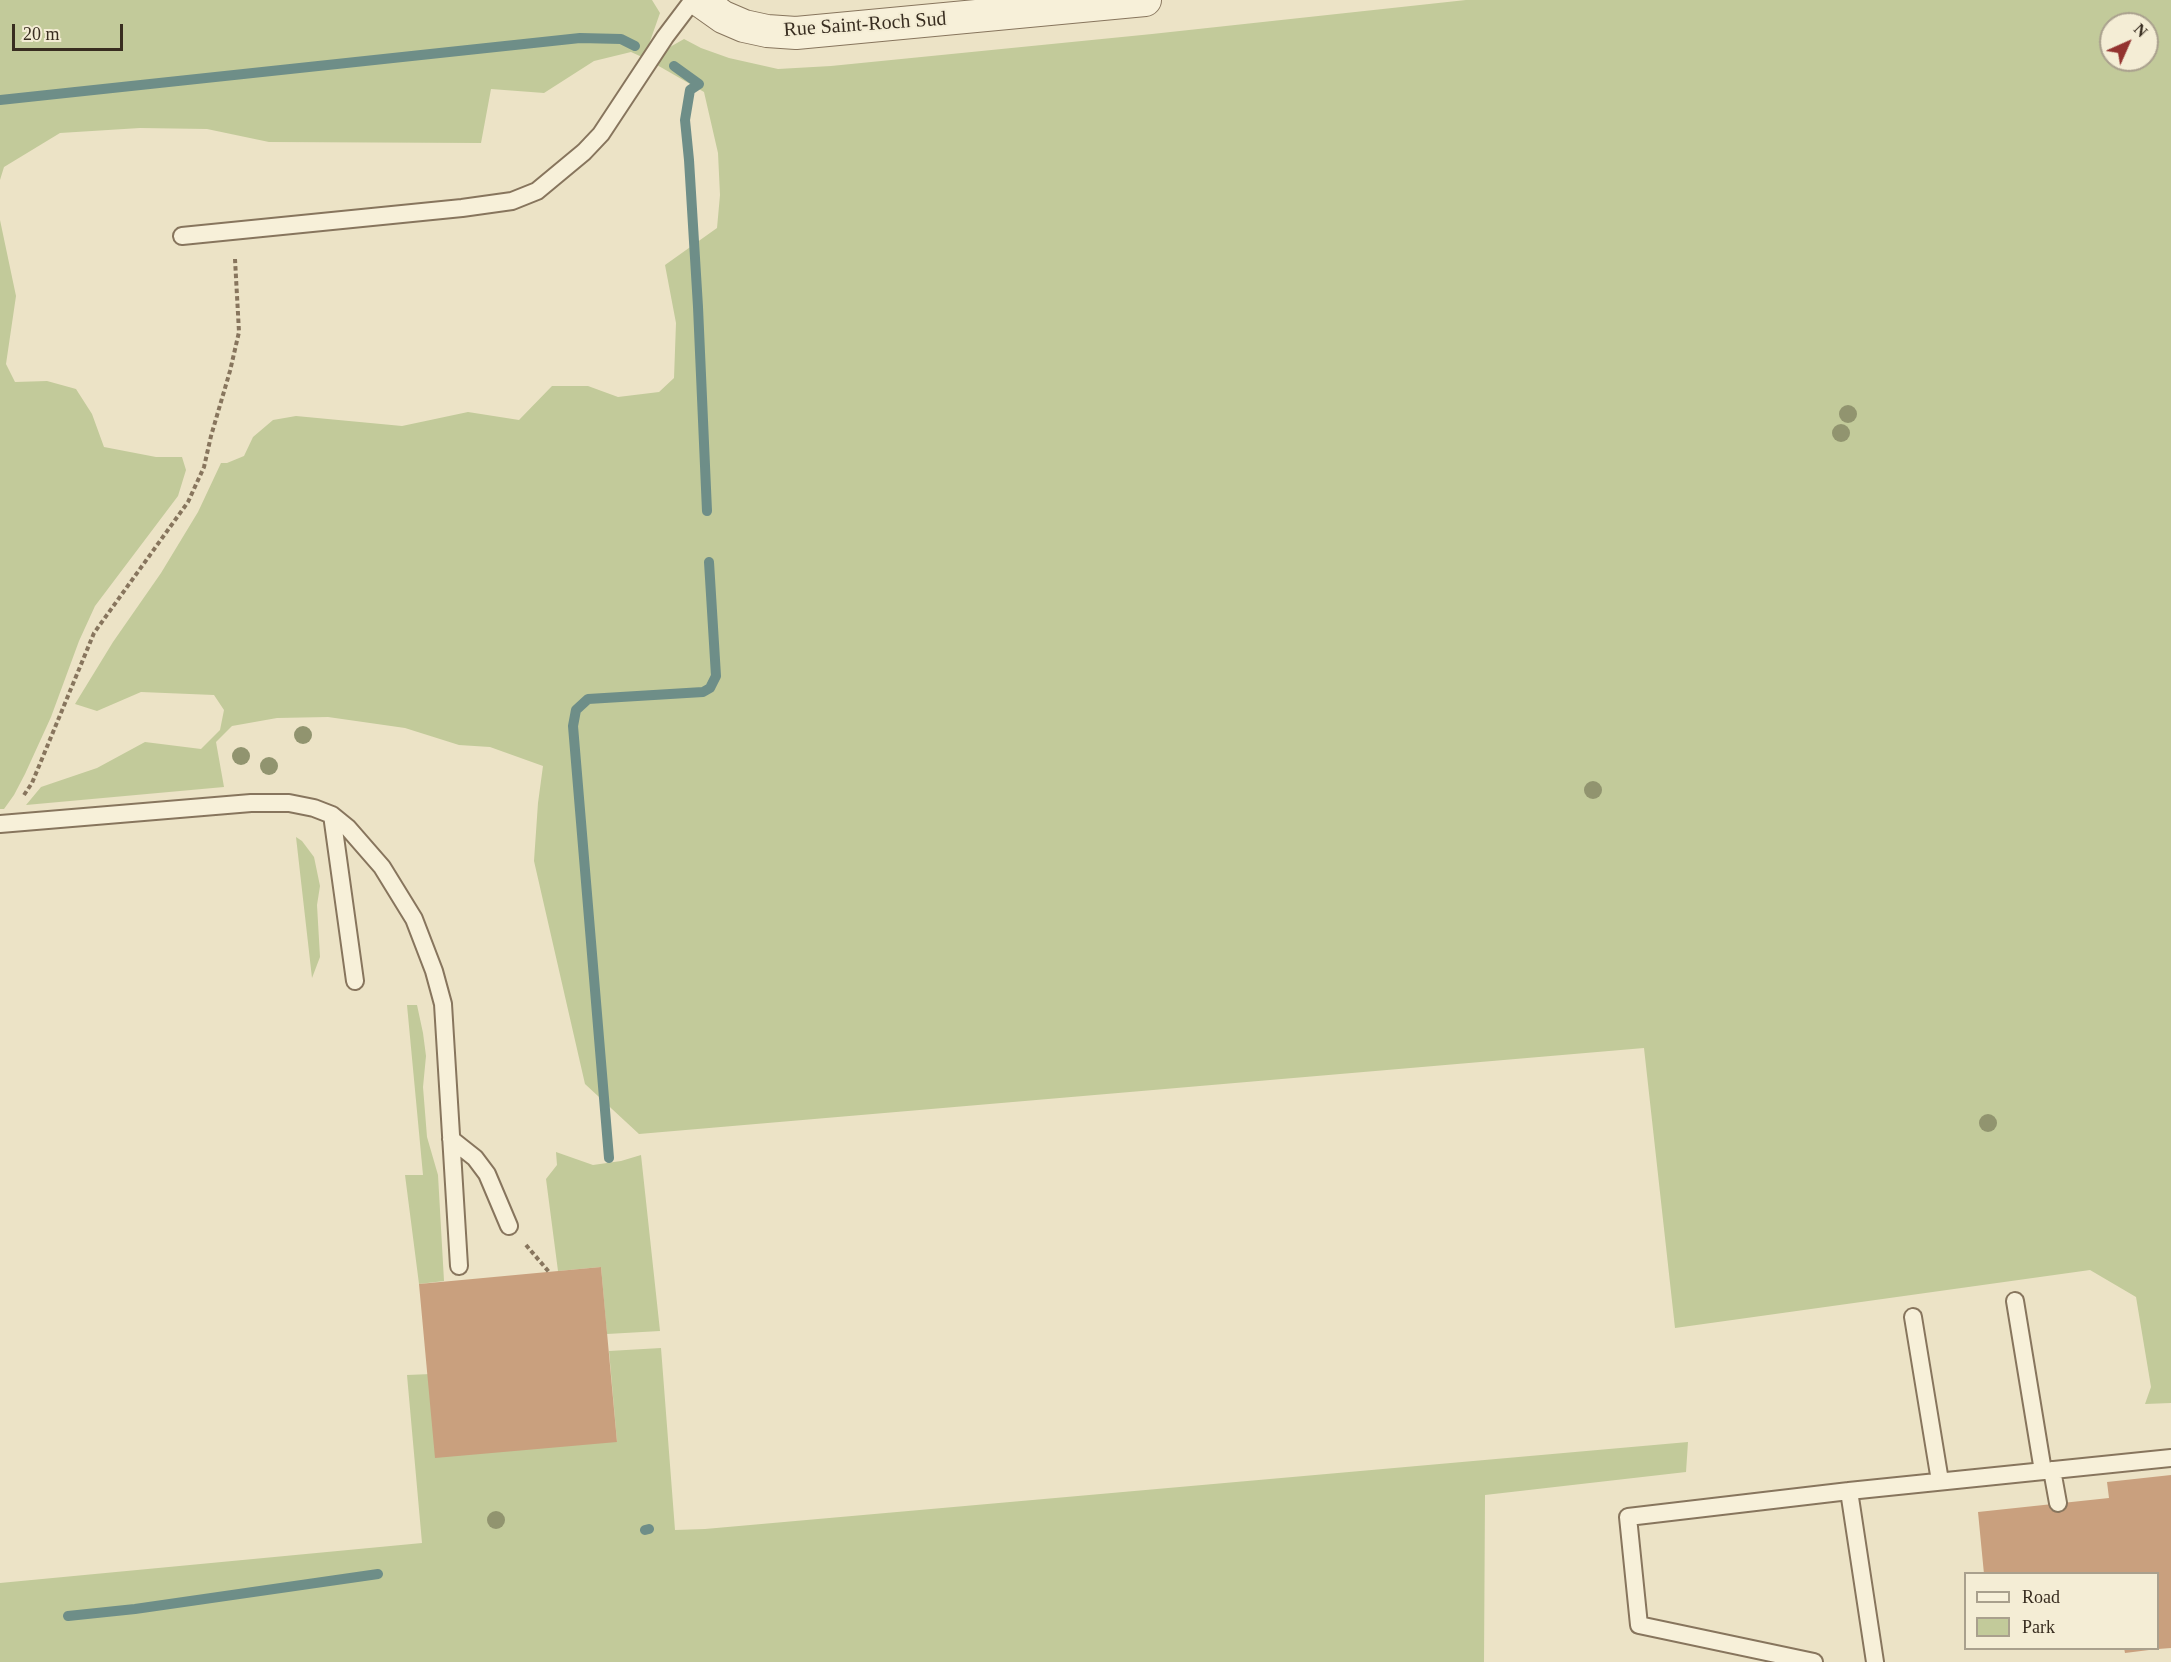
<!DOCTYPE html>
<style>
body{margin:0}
#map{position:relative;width:2171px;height:1662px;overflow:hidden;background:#ece3c6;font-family:"Times New Roman",serif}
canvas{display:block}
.legend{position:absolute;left:1964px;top:1572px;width:195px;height:78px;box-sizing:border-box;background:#f4edd5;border:2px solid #a9a08d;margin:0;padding:8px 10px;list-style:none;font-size:18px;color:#382d20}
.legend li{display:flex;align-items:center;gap:12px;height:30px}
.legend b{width:30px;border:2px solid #a9a08d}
.north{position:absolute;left:2099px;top:12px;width:60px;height:60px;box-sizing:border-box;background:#f4edd5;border:2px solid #a9a08d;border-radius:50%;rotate:45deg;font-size:16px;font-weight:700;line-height:24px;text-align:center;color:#382d20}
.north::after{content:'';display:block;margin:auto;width:21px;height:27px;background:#93332f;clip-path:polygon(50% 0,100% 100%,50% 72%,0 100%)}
.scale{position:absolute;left:12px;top:24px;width:111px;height:27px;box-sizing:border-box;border:3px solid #382d20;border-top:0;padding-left:8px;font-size:18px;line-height:21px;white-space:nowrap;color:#382d20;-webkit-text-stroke:4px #f4edd5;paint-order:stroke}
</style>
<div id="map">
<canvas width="2171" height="1662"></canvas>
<ul class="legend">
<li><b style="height:8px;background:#f7f0d9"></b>Road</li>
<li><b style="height:16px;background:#c2ca9a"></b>Park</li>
</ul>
<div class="north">N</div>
<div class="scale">20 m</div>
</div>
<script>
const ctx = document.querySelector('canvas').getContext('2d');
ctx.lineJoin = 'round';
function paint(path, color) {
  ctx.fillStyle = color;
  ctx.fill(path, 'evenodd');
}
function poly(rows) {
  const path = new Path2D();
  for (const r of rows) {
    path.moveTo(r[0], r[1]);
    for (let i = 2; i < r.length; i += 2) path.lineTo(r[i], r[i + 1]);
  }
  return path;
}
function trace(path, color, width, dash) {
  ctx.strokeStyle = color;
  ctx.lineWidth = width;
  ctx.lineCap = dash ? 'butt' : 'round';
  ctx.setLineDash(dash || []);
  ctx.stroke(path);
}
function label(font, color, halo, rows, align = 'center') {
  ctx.font = font + ' "Times New Roman",serif';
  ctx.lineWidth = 4.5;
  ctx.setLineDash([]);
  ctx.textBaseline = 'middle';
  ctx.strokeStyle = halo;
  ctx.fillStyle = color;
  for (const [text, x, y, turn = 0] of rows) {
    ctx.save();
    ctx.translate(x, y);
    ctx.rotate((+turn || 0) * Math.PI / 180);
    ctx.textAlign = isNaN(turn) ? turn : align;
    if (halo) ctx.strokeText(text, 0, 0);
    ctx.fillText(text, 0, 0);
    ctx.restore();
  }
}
paint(poly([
 [0,0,652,0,660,13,648,47,642,57,631,52,594,61,544,93,491,89,481,143,269,142,207,129,140,128,60,133,4,167,0,180],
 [1466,0,2171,0,2171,1403,2145,1404,2151,1387,2136,1297,2090,1270,1675,1328,1644,1048,639,1134,585,1084,534,861,538,803,543,766,490,747,459,745,405,728,328,717,277,718,232,726,216,742,224,787,26,805,41,787,97,768,145,742,201,749,220,730,224,710,214,695,141,692,97,711,75,704,113,642,161,573,198,512,221,463,227,463,244,456,253,437,273,420,296,416,402,426,468,412,519,420,552,386,588,386,618,397,659,392,674,378,676,323,665,265,717,228,720,195,718,153,704,92,657,65,670,47,684,39,701,48,729,58,778,69,831,66,1152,34],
 [2111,24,2147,24,2147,60,2111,60],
 [0,220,16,296,6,364,15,382,47,381,76,389,92,414,104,447,156,457,182,457,186,470,178,496,95,606,79,641,51,717,25,774,14,795,4,809,0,809],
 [296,837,302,841,314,857,320,886,317,905,320,957,312,978],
 [407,1005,417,1005,423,1033,426,1056,423,1087,427,1137,438,1175,444,1281,419,1284,405,1175,423,1175],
 [556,1152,593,1165,621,1161,641,1155,660,1331,607,1334,601,1267,558,1271,546,1179,557,1165],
 [661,1348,675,1530,705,1529,1688,1442,1686,1472,1485,1495,1484,1662,0,1662,0,1583,422,1543,407,1375,431,1374,617,1442,609,1351]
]), '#c2ca9a');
trace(poly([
 [674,66,699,84,690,90,685,120,689,160,698,307,707,511],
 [0,100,580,38,621,39,635,46],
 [609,1158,573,726,576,710,588,699,703,692,710,688,716,676,709,562],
 [645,1530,649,1529],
 [68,1616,135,1609,378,1574]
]), '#6e8e88', 10);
paint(poly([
 [601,1267,617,1442,435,1458,419,1284],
 [2171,1475,2171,1648,2158,1649,2158,1574,1984,1574,1978,1512,2109,1498,2107,1482],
 [2124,1648,2149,1648,2149,1650,2125,1653]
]), '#c9a07e');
const service = poly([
 [182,236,462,208,512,201,537,191,584,152,601,134,665,37,693,0],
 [332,815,355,981],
 [0,824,251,803,289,803,314,808,332,815,348,828,382,867,414,919,434,971,443,1004,459,1266],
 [451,1139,475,1158,487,1174,509,1226],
 [2015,1301,2043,1471],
 [1913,1317,1940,1481],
 [2052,1470,2058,1503],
 [1849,1491,1875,1662],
 [1814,1662,1639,1625,1628,1517,1849,1491,2171,1458]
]);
const minor = poly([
 [699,0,723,17,744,26,767,31,796,33,1145,0]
]);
trace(service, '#87755d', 20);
trace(minor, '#87755d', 34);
trace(poly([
 [24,795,32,783,94,633,188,502,204,467,211,436,230,371,239,332,235,259],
 [526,1245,549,1272]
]), '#87755d', 4, [4.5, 3]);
trace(service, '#f7f0d9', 16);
trace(minor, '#f7f0d9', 32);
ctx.fillStyle = '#91946f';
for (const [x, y] of [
 [1848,414],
 [1841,433],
 [303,735],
 [241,756],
 [269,766],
 [1593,790],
 [1988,1123],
 [496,1520]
]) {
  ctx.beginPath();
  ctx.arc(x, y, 9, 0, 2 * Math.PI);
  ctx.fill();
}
label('20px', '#382d20', '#f4edd5', [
 ["Rue Saint-Roch Sud",865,25,-4]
]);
</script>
